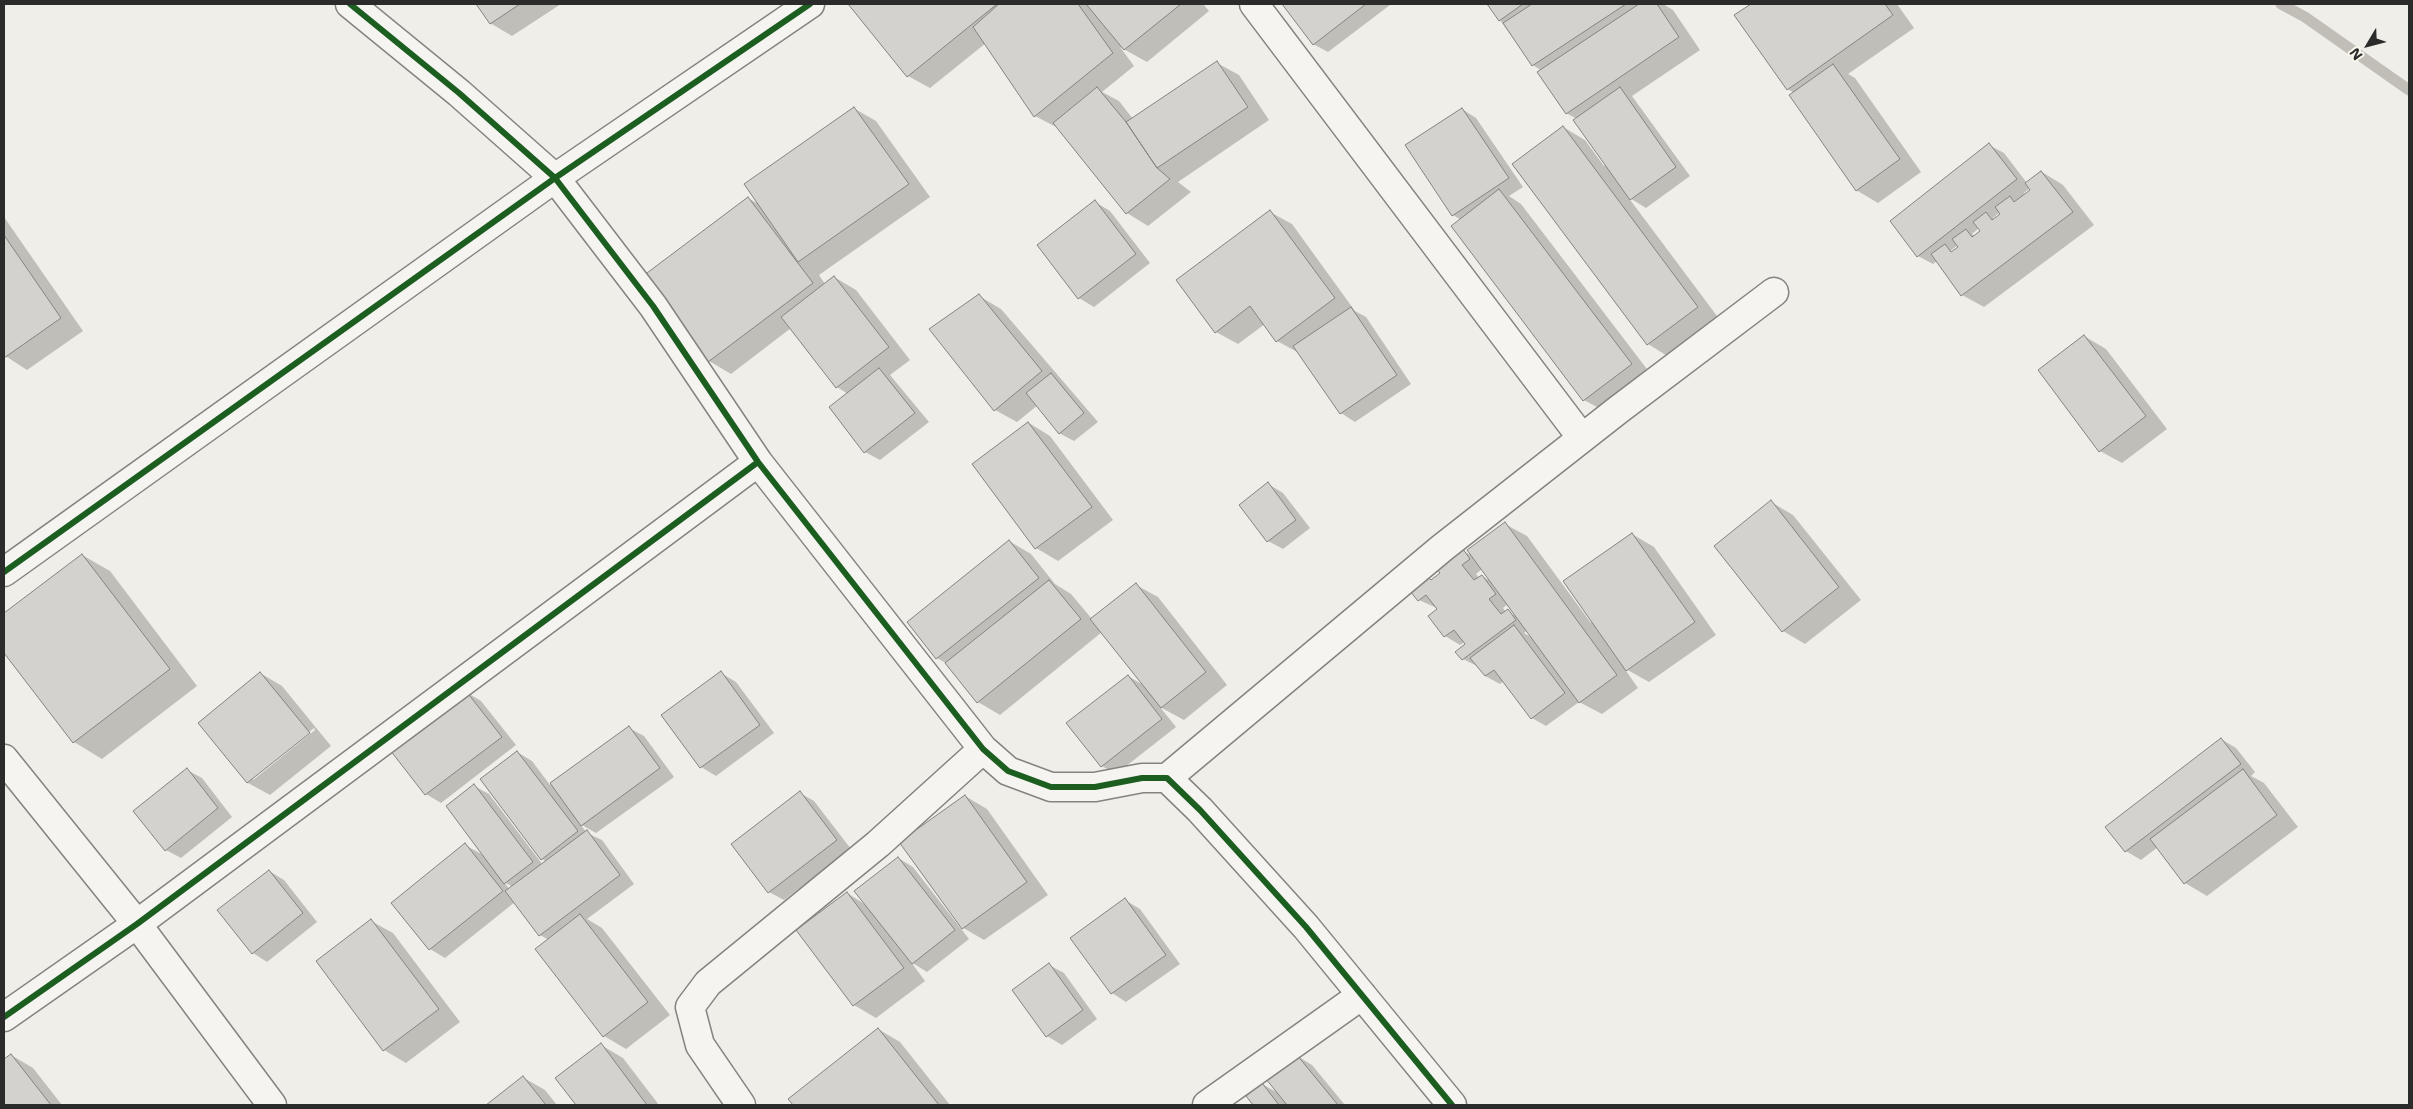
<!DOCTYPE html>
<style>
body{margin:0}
#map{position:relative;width:2413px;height:1109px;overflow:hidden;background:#f0eee8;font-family:"Shantell Sans",sans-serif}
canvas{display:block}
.frame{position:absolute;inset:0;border:5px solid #2b2b2b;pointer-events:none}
.north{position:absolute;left:2343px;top:20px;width:50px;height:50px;-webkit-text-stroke:4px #fbf7ec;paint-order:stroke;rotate:233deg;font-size:14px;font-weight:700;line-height:20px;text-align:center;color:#2b2b2b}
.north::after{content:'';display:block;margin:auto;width:18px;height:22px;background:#2b2b2b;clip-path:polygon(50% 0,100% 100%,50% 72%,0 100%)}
</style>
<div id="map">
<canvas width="2413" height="1109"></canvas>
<div class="frame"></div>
<div class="north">N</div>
</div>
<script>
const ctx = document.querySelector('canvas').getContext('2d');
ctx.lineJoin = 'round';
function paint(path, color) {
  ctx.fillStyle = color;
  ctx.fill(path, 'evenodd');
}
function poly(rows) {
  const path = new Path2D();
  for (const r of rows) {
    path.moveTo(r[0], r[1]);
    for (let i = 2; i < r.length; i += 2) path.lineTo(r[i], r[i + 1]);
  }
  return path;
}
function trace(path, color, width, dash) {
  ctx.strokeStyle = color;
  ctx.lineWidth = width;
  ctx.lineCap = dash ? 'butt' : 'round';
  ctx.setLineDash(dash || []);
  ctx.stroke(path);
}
paint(poly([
 [477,4,561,4,512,36,490,23],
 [850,4,1203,4,1209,11,1147,62,1120,47,1134,66,1102,92,1119,101,1133,119,1217,63,1239,75,1269,120,1178,182,1191,192,1148,226,1127,213,1058,128,1035,116,986,43,930,88,908,76],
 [1283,4,1389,4,1390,5,1328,52,1313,44],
 [1488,4,1663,4,1673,10,1700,50,1632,96,1690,176,1646,208,1628,197,1720,320,1669,357,1648,344,1563,127,1585,140,1604,166,1606,164,1577,119,1566,113,1542,71,1533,65],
 [1753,4,1897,4,1914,28,1848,74,1855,78,1921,172,1878,203,1856,190,1794,93,1788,89,1736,15],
 [855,109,876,121,930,197,819,275,825,284,834,277,856,290,910,360,890,375,929,422,880,460,865,452,848,394,837,387,791,328,731,374,709,361,748,198,760,205],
 [1462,109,1476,118,1523,187,1509,196,1521,204,1653,377,1606,412,1584,400,1461,220,1453,215,1407,145],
 [1989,145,2004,153,2027,183,2042,172,2063,185,2094,225,1984,307,1962,295,1937,261,1933,264,1918,256],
 [2030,188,2032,190,2025,195,2024,193],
 [2000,212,2002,214,1995,219,1993,218],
 [1979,228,1982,231,1975,236,1972,234],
 [1958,245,1960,247,1951,253,1949,252],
 [1095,202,1110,211,1150,263,1094,307,1079,298],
 [1270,212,1292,224,1355,311,1366,317,1411,384,1355,422,1341,413,1299,353,1277,341,1265,324,1238,344,1216,332],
 [4,217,83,331,27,370,4,355],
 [979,296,1001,309,1098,422,1074,441,1059,433,1038,405,1017,422,995,410],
 [2084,336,2106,349,2167,429,2122,463,2100,451],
 [1029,423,1050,436,1113,520,1058,561,1036,548],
 [1268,484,1283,493,1310,528,1283,549,1268,541],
 [1771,502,1793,515,1861,600,1805,644,1783,631,1716,546],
 [1505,524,1527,536,1591,623,1632,534,1654,547,1716,635,1649,682,1624,668,1638,688,1602,714,1579,702,1546,726,1532,718,1504,681,1500,684,1485,676,1479,667,1463,659,1467,645,1464,642,1460,645,1445,636,1430,616,1439,609,1419,600,1412,591,1428,578,1432,581,1463,551,1473,556],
 [1482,569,1492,582,1482,576,1479,578,1476,574],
 [1508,604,1517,616,1506,612,1503,608],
 [1527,630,1533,638,1524,633],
 [1009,541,1031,554,1055,584,1071,594,1092,619,1136,585,1158,597,1227,685,1184,720,1160,707,1176,727,1116,774,1102,766,1128,676,1145,686,1102,632,1000,715,978,702,947,664,937,658,908,622],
 [82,555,110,571,197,686,102,759,74,742,4,651,4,614],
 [260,673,282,686,331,746,270,795,248,783,199,723],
 [314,728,315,730,253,780,253,777],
 [721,673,736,682,774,733,716,776,701,767],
 [466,692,481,701,516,745,441,803,426,794],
 [629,728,644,736,674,777,596,833,580,824,587,833,602,840,634,884,587,919,602,928,670,1015,626,1049,604,1036,537,949,549,940,540,935,515,902,445,958,430,949,393,903,465,845,485,856,474,786,489,794,543,865,547,862,542,859,517,752,532,761,550,785],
 [504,882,513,887,510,890],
 [2221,739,2236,748,2255,772,2251,776,2264,783,2298,827,2207,896,2185,883,2158,847,2141,860,2126,851,2107,827],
 [187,770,202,778,232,817,181,858,166,850],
 [800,793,814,801,851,849,784,900,769,892],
 [965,796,987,809,1048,895,984,940,960,926],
 [898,858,913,867,969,939,927,972,911,962,925,981,876,1018,854,1005,847,893,866,905],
 [269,871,284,880,317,922,267,962,253,953],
 [1125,900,1140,909,1180,964,1126,1002,1112,993],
 [371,921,393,933,460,1022,406,1063,384,1050,317,962],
 [1049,965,1064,973,1097,1019,1062,1045,1047,1036],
 [878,1029,900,1042,950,1105,795,1105,790,1099],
 [601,1045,623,1058,659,1105,578,1105,557,1078],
 [11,1055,33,1068,62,1105,4,1105,4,1061],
 [1297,1056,1312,1065,1345,1105,1255,1105,1247,1096,1262,1084,1280,1094],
 [524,1078,545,1090,557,1105,488,1105]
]), '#0003');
trace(poly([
 [2281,4,2305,17,2409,90]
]), '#c0beb7', 11);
const building = poly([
 [476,4,520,4,490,24,476,4],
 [848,4,997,4,907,77,848,4],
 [999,4,1078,4,1113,53,1034,117,973,27,999,4],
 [1086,4,1181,4,1124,50,1086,4],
 [1282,4,1366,4,1313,45,1282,4],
 [1487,4,1523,4,1499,21,1487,4],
 [1532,4,1626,4,1532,66,1503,23,1532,4],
 [1639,4,1657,4,1679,37,1566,114,1537,72,1639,4],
 [1751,4,1885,4,1893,15,1787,90,1734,15,1751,4],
 [1217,61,1248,107,1157,168,1126,122,1217,61],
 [1833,64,1900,159,1856,191,1789,95,1833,64],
 [1097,87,1126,122,1157,168,1170,179,1126,214,1053,123,1097,87],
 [1620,87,1676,167,1630,200,1573,120,1620,87],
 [854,107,909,184,798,262,744,184,854,107],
 [1462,108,1509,178,1452,216,1405,145,1462,108],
 [1563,126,1698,307,1647,345,1512,164,1563,126],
 [1989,143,2017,179,1917,257,1890,221,1989,143],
 [2041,171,2073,212,1961,296,1931,254,1945,244,1951,252,1958,247,1952,239,1966,229,1972,237,1980,231,1973,222,1986,212,1992,220,2000,214,1995,207,2010,196,2014,202,2030,190,2025,183,2041,171],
 [1499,189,1632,364,1583,401,1451,226,1499,189],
 [748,197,813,283,708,362,643,276,748,197],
 [1095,200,1136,254,1078,299,1037,245,1095,200],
 [1270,210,1335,298,1276,342,1250,306,1215,333,1176,280,1270,210],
 [4,235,61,318,4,358,4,235],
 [834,276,889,347,836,388,781,317,834,276],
 [979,294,1042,371,994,411,929,329,979,294],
 [1351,307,1397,375,1340,414,1293,346,1351,307],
 [2084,335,2146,416,2099,452,2038,370,2084,335],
 [879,368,915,413,864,453,829,407,879,368],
 [1051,373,1084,413,1059,434,1026,393,1051,373],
 [1028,422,1092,507,1035,549,972,464,1028,422],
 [1268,482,1296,520,1267,542,1239,505,1268,482],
 [1771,500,1839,587,1782,632,1714,546,1771,500],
 [1505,522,1617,675,1579,703,1467,550,1505,522],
 [1632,533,1695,622,1626,671,1563,581,1632,533],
 [1009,540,1039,578,936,659,907,622,1009,540],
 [1463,549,1470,559,1462,565,1474,580,1482,575,1496,594,1489,599,1501,614,1508,609,1516,620,1462,660,1455,652,1465,644,1454,630,1444,637,1428,616,1437,609,1426,595,1418,601,1410,591,1428,577,1431,580,1440,573,1437,569,1463,549],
 [82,554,170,669,73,743,4,653,4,613,82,554],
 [1049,580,1081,619,977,703,945,663,1049,580],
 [1136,583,1206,672,1161,708,1090,619,1136,583],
 [1514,625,1565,693,1531,719,1494,670,1485,676,1470,658,1514,625],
 [721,671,760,725,700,768,661,715,721,671],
 [260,672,310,733,247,783,198,723,260,672],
 [1128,675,1162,719,1101,767,1066,723,1128,675],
 [466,691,502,737,425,795,390,750,466,691],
 [629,726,660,768,581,826,550,783,629,726],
 [2221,738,2241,764,2125,852,2105,827,2221,738],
 [517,751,578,831,541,860,480,779,517,751],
 [187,768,218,808,165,851,133,811,187,768],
 [2243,769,2277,815,2184,884,2150,839,2243,769],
 [474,784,533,862,504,884,446,806,474,784],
 [800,791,837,840,768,893,731,844,800,791],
 [965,795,1027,882,962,929,899,842,965,795],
 [587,830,620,875,539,936,505,891,587,830],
 [465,843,503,891,429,950,391,903,465,843],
 [898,857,955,930,912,964,854,891,898,857],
 [269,870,303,913,252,954,217,910,269,870],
 [847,892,904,968,853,1006,796,930,847,892],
 [1125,898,1166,955,1111,994,1070,938,1125,898],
 [580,914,648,1002,603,1037,535,949,580,914],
 [371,919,439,1009,383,1051,316,961,371,919],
 [1049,963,1083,1010,1046,1037,1012,990,1049,963],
 [878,1028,939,1105,793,1105,788,1099,878,1028],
 [601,1043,647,1105,576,1105,555,1078,601,1043],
 [11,1054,51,1105,4,1105,4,1059,11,1054],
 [1297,1055,1338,1105,1287,1105,1266,1079,1297,1055],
 [523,1076,546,1105,486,1105,523,1076],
 [1262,1083,1279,1105,1253,1105,1246,1096,1262,1083]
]);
paint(building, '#d4d2ce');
trace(building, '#848380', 1);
const street = poly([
 [350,4,459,93,555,178,653,306,758,462,983,749,1008,771,1051,787,1095,787,1142,778,1167,778,1200,810,1306,927,1452,1105],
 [1254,4,1582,438],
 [4,572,555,178,810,4],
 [4,759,137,924,272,1105],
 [1167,778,1442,548,1618,410,1774,292],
 [4,1017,137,924,758,462],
 [741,1105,700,1045,690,1007,708,983,878,844,983,749],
 [1207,1105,1362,995]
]);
trace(street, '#848380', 31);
trace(street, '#f5f4f0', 28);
trace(poly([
 [350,4,459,93,555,178,653,306,758,462,983,749,1008,771,1051,787,1095,787,1142,778,1167,778,1200,810,1306,927,1452,1105],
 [4,572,555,178,810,4],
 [4,1017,137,924,758,462]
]), '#1b5e20', 6);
</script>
